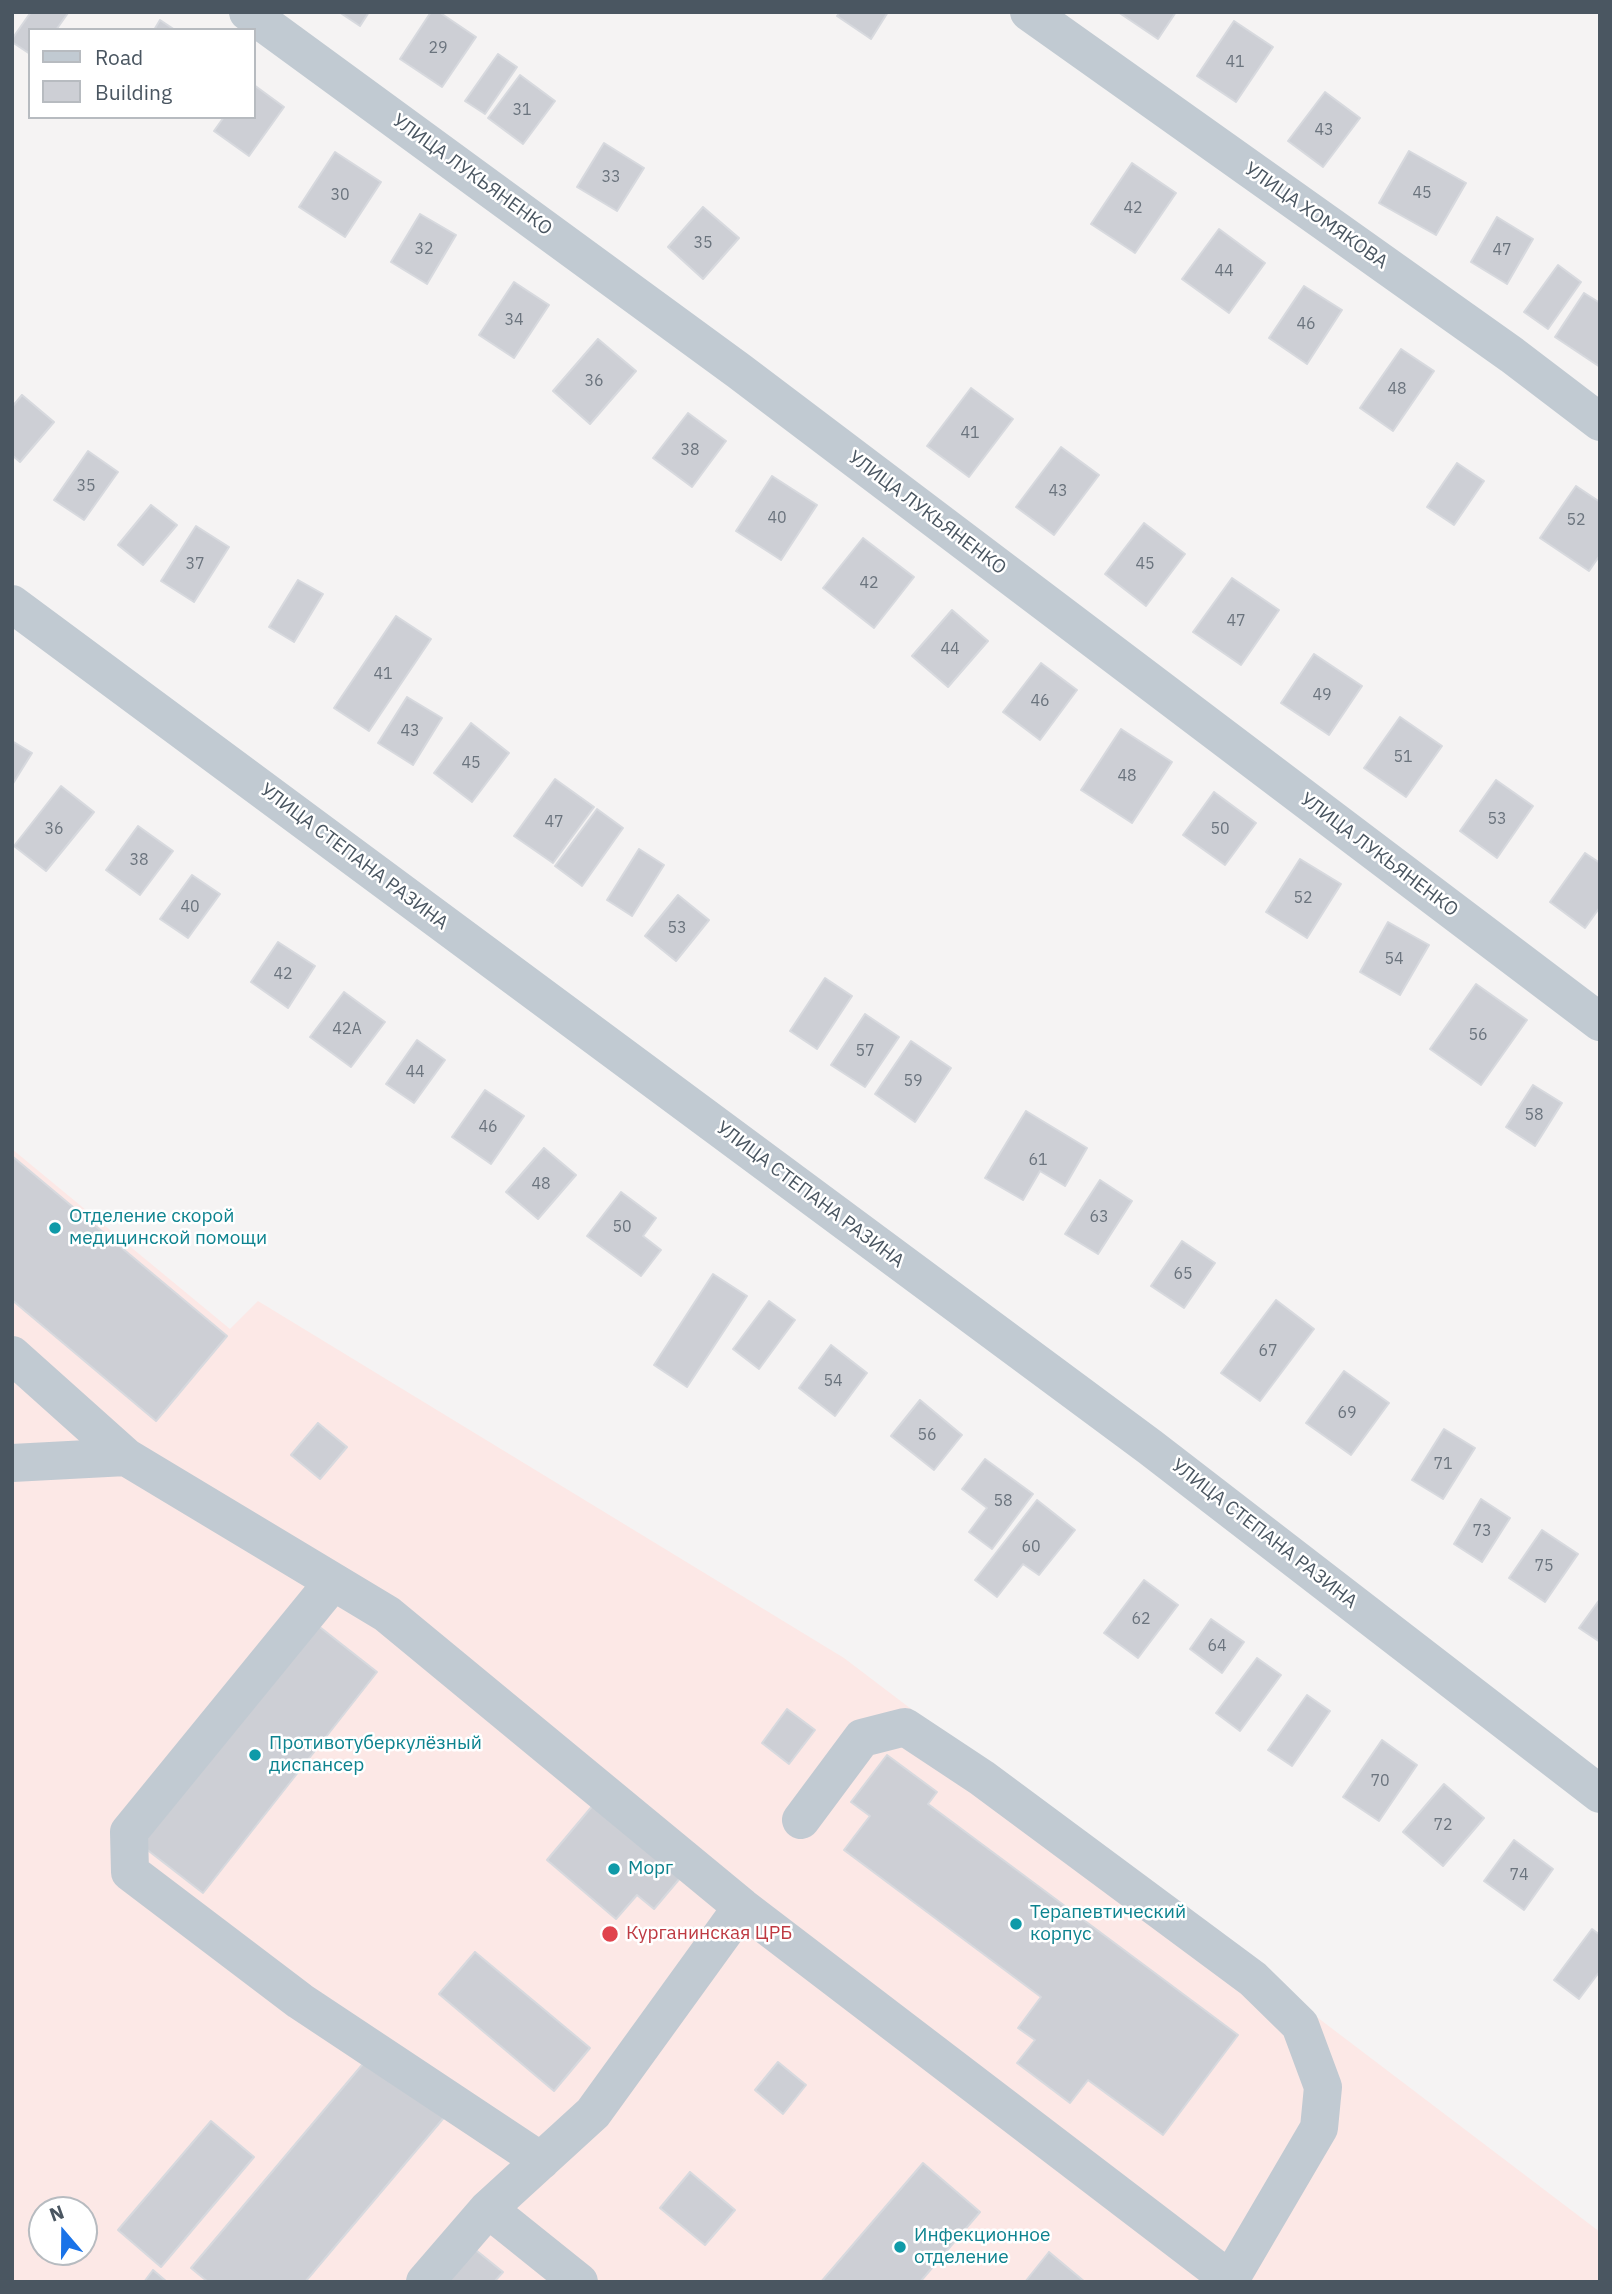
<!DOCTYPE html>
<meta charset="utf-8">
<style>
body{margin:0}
#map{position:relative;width:1612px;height:2294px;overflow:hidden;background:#f5f3f3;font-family:"IBM Plex Sans",sans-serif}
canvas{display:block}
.frame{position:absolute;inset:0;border:14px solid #4a5661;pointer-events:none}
.legend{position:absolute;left:28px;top:28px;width:228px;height:91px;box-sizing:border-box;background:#fff;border:2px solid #b7bbc0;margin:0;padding:9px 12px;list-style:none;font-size:21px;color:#4a5661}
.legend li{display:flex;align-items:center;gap:14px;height:35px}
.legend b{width:35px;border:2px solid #b7bbc0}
.north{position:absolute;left:28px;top:2196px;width:70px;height:70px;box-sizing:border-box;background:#fff;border:2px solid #b7bbc0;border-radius:50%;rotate:340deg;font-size:19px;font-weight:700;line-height:28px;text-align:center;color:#4a5661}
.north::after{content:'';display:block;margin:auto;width:24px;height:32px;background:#1a73e8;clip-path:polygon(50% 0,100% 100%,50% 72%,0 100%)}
</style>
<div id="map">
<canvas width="1612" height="2294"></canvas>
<div class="frame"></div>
<ul class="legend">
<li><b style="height:9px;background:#c1cad2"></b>Road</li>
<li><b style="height:19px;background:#cdcfd5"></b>Building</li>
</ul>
<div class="north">N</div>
</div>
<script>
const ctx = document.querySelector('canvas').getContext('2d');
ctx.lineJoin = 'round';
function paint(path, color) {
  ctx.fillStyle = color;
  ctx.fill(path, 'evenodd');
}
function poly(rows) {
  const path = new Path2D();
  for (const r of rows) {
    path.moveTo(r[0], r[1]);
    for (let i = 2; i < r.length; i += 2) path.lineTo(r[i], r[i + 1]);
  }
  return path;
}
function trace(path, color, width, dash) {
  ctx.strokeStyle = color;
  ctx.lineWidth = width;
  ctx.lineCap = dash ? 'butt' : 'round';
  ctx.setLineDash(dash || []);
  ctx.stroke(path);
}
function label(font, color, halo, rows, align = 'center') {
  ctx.font = font + ' "IBM Plex Sans",sans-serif';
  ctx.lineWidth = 5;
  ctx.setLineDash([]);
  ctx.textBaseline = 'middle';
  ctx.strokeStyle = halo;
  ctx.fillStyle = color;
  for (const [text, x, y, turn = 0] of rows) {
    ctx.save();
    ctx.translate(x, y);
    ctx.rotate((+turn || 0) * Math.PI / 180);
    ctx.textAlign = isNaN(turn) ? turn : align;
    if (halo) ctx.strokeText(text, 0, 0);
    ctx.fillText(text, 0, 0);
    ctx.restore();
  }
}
paint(poly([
 [12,1149,230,1329,258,1301,844,1658,1600,2232,1600,2282,12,2282],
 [42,2210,84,2210,84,2252,42,2252]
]), '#fce8e6');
const building = poly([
 [31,12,68,13,56,30,30,30,30,54,12,42,12,39,31,12],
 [339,12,369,12,360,26,339,12],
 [431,12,439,12,476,37,442,87,400,59,431,12],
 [840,12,888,12,871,39,837,16,840,12],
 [1118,12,1176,12,1158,39,1118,12],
 [160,20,175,30,154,30,160,20],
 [1234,21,1273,47,1236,102,1197,76,1234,21],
 [498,54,517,67,485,114,465,101,498,54],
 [520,75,555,101,523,144,488,118,520,75],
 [254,85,284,107,249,156,214,131,224,117,254,117,254,85],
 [1325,92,1360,118,1323,167,1288,141,1325,92],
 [604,143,644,168,617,211,577,187,604,143],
 [1409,151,1466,183,1436,235,1379,203,1409,151],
 [335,152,381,182,345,237,299,207,335,152],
 [1132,163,1176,193,1135,253,1091,224,1132,163],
 [703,207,739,238,703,279,668,247,703,207],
 [420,214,456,235,427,284,391,262,420,214],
 [1497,217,1533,239,1507,284,1471,262,1497,217],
 [1219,229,1265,263,1229,313,1182,279,1219,229],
 [1558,265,1581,282,1548,329,1524,312,1558,265],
 [514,282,549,305,514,358,479,335,514,282],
 [1304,286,1342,310,1307,364,1269,338,1304,286],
 [1584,293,1600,303,1600,367,1555,337,1584,293],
 [598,339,636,371,590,424,553,391,598,339],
 [1401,349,1434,371,1393,431,1360,408,1401,349],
 [971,388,1013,419,969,477,927,446,971,388],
 [22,395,54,422,20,462,12,455,12,407,22,395],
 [688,413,726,441,692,487,653,458,688,413],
 [1061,447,1099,475,1054,535,1016,507,1061,447],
 [88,451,118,472,84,520,54,500,88,451],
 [1457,463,1484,481,1454,525,1427,507,1457,463],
 [772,476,817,505,781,560,736,531,772,476],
 [1576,486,1600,502,1600,555,1589,571,1540,538,1576,486],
 [151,505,177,525,143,565,118,545,151,505],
 [1144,523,1185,554,1146,606,1105,574,1144,523],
 [196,526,229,547,194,602,161,581,196,526],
 [863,538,914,577,874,628,823,588,863,538],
 [1232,578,1279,610,1241,665,1193,632,1232,578],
 [298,580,323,594,294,642,269,627,298,580],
 [952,610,988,641,948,687,912,656,952,610],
 [396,616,431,639,369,731,334,708,396,616],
 [1314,654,1362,686,1329,735,1281,703,1314,654],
 [1041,663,1077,690,1040,740,1003,712,1041,663],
 [407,697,442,718,413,765,378,743,407,697],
 [1400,717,1442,746,1406,797,1364,768,1400,717],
 [471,723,509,753,472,802,434,773,471,723],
 [1121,729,1172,762,1132,823,1081,790,1121,729],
 [12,741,32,753,12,785,12,741],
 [555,779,594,807,553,863,514,836,555,779],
 [1496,780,1533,806,1497,858,1460,831,1496,780],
 [61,786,94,812,46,871,14,846,61,786],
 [1214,792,1256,823,1225,865,1183,835,1214,792],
 [597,809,623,828,582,886,555,866,597,809],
 [138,826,173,851,140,895,106,870,138,826],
 [639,849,664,865,632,916,607,900,639,849],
 [1585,853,1600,863,1600,907,1585,928,1550,902,1585,853],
 [1300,859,1341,884,1307,938,1266,912,1300,859],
 [192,875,220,894,188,938,160,919,192,875],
 [678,895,709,920,676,961,645,936,678,895],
 [1388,922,1429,945,1400,995,1360,972,1388,922],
 [278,942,315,966,288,1008,251,982,278,942],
 [825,978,852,996,817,1049,790,1031,825,978],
 [1476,984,1527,1020,1481,1085,1430,1049,1476,984],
 [344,992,385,1022,351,1067,310,1037,344,992],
 [865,1014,899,1037,865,1087,831,1065,865,1014],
 [417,1040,445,1060,414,1103,386,1084,417,1040],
 [911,1041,951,1068,915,1122,875,1094,911,1041],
 [1533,1085,1562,1103,1535,1146,1506,1127,1533,1085],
 [485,1090,524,1116,491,1164,452,1137,485,1090],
 [1026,1111,1087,1148,1065,1186,1040,1171,1023,1200,985,1178,1026,1111],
 [544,1148,576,1175,538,1219,506,1192,544,1148],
 [12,1156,227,1336,156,1421,12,1300,12,1156],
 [1100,1180,1132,1201,1098,1254,1065,1234,1100,1180],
 [621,1192,656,1218,643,1236,661,1250,641,1276,587,1236,621,1192],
 [1182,1241,1215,1263,1184,1308,1151,1286,1182,1241],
 [713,1274,747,1296,687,1387,654,1365,713,1274],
 [1276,1300,1314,1329,1260,1401,1221,1373,1276,1300],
 [769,1301,795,1320,759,1369,733,1349,769,1301],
 [831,1345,867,1373,835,1416,799,1388,831,1345],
 [1344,1371,1389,1403,1351,1455,1306,1423,1344,1371],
 [920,1400,962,1435,934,1470,891,1436,920,1400],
 [318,1423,347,1447,320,1479,291,1455,318,1423],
 [1444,1429,1475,1448,1443,1499,1412,1480,1444,1429],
 [985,1459,1033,1494,992,1549,969,1532,987,1508,962,1489,985,1459],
 [1481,1499,1510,1518,1482,1562,1454,1544,1481,1499],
 [1037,1500,1075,1530,1039,1575,1023,1564,997,1597,975,1580,1037,1500],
 [1542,1530,1578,1554,1545,1602,1509,1578,1542,1530],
 [1144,1580,1178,1605,1138,1658,1104,1633,1144,1580],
 [1600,1599,1600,1642,1579,1628,1600,1599],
 [307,1617,377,1672,203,1893,132,1838,307,1617],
 [1211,1619,1244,1642,1222,1673,1190,1649,1211,1619],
 [1257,1658,1281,1675,1240,1731,1216,1713,1257,1658],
 [1307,1695,1330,1711,1292,1766,1268,1750,1307,1695],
 [787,1709,815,1730,789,1764,762,1743,787,1709],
 [1382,1740,1417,1765,1379,1821,1343,1797,1382,1740],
 [887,1755,937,1792,928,1804,1238,2035,1163,2135,1088,2080,1070,2103,1017,2063,1035,2040,1018,2028,1041,1997,844,1850,870,1816,851,1802,887,1755],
 [1444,1784,1484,1818,1443,1866,1403,1832,1444,1784],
 [594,1804,681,1877,654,1909,637,1895,616,1919,547,1860,594,1804],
 [1514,1840,1553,1869,1524,1910,1484,1881,1514,1840],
 [1592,1929,1600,1935,1600,1971,1579,1999,1554,1980,1592,1929],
 [475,1952,590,2048,554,2091,439,1994,475,1952],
 [373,2052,447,2114,305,2282,208,2282,191,2268,373,2052],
 [778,2062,806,2085,783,2114,755,2090,778,2062],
 [211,2121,254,2157,161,2267,118,2230,211,2121],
 [923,2163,980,2212,920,2282,821,2282,923,2163],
 [690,2172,735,2210,705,2245,660,2208,690,2172],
 [472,2247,503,2272,494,2282,443,2282,472,2247],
 [1049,2252,1085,2282,1025,2282,1049,2252],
 [153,2270,167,2282,144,2282,153,2270]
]);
paint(building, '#cdcfd5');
trace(building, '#d7d9de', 2);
trace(poly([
 [248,12,739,371,1600,1022],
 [1029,12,1512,355,1600,422],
 [12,604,1150,1447,1600,1794],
 [12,1355,126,1457,387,1614,742,1907,1233,2282],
 [12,1463,126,1457],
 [333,1582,129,1832,130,1872,300,2001,541,2161],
 [801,1820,862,1738,905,1727,982,1778,1253,1979,1300,2025,1323,2087,1319,2128,1230,2280],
 [488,2209,579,2282],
 [425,2282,488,2209,593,2113,742,1907]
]), '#c1cad2', 38);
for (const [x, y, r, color] of [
 [55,1228,7,"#0f9aa8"],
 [255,1755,7,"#0f9aa8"],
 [614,1869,7,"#0f9aa8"],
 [1016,1924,7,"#0f9aa8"],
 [610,1934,9,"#e0444e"],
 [900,2247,7,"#0f9aa8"]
]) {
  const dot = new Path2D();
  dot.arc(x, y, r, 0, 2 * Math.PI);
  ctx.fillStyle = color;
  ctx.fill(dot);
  trace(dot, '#fff', 2.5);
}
label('16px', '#6b747e', null, [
 ["29",438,48],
 ["41",1235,62],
 ["31",522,110],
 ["43",1324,130],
 ["33",611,177],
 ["45",1422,193],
 ["30",340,195],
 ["42",1133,208],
 ["35",703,243],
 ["32",424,249],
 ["47",1502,250],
 ["44",1224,271],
 ["34",514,320],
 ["46",1306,324],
 ["36",594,381],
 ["48",1397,389],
 ["41",970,433],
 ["38",690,450],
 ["35",86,486],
 ["43",1058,491],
 ["40",777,518],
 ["52",1576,520],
 ["37",195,564],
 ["45",1145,564],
 ["42",869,583],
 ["47",1236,621],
 ["44",950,649],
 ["41",383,674],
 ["49",1322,695],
 ["46",1040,701],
 ["43",410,731],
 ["51",1403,757],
 ["45",471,763],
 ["48",1127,776],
 ["53",1497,819],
 ["47",554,822],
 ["36",54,829],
 ["50",1220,829],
 ["38",139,860],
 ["52",1303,898],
 ["40",190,907],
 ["53",677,928],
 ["54",1394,959],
 ["42",283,974],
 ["42А",347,1029],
 ["56",1478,1035],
 ["57",865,1051],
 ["44",415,1072],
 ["59",913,1081],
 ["58",1534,1115],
 ["46",488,1127],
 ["61",1038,1160],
 ["48",541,1184],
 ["63",1099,1217],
 ["50",622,1227],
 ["65",1183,1274],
 ["67",1268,1351],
 ["54",833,1381],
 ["69",1347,1413],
 ["56",927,1435],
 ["71",1443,1464],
 ["58",1003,1501],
 ["73",1482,1531],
 ["60",1031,1547],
 ["75",1544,1566],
 ["62",1141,1619],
 ["64",1217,1646],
 ["70",1380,1781],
 ["72",1443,1825],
 ["74",1519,1875]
]);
label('19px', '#4a5661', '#fff', [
 ["УЛИЦА ЛУКЬЯНЕНКО",472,175,36],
 ["УЛИЦА ХОМЯКОВА",1316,216,35],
 ["УЛИЦА ЛУКЬЯНЕНКО",927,513,37],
 ["УЛИЦА ЛУКЬЯНЕНКО",1379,855,37],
 ["УЛИЦА СТЕПАНА РАЗИНА",354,857,37],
 ["УЛИЦА СТЕПАНА РАЗИНА",810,1195,37],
 ["УЛИЦА СТЕПАНА РАЗИНА",1264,1534,38]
]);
label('19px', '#0d838f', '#fff', [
 ["Отделение скорой",69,1217],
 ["медицинской помощи",69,1239],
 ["Противотуберкулёзный",269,1744],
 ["диспансер",269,1766],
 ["Морг",628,1869],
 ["Терапевтический",1030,1913],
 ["корпус",1030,1935],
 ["Инфекционное",914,2236],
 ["отделение",914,2258]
], 'left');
label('19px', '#be3a42', '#fff', [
 ["Курганинская ЦРБ",626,1934]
], 'left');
</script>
